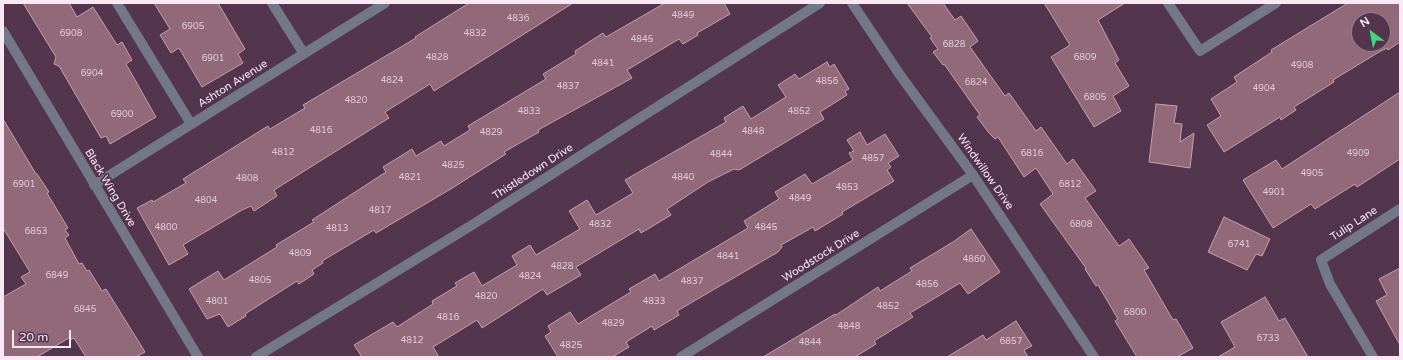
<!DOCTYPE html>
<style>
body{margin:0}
#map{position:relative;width:1403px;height:360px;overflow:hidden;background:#53354e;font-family:"Varela Round",sans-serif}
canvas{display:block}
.frame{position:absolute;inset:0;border:4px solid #fbe8f7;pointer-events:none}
.north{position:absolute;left:1351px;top:12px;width:40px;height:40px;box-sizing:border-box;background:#53354e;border:1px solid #967d92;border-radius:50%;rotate:328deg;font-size:11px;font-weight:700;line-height:16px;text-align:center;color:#fbe8f7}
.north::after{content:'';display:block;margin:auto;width:14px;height:18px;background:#3ed77d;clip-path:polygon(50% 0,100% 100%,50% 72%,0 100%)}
.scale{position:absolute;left:12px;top:330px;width:59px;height:18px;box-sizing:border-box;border:2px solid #fbe8f7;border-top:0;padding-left:5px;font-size:12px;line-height:14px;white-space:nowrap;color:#fbe8f7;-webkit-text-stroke:3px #53354e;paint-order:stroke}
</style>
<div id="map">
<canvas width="1403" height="360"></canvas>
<div class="frame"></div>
<div class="north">N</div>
<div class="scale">20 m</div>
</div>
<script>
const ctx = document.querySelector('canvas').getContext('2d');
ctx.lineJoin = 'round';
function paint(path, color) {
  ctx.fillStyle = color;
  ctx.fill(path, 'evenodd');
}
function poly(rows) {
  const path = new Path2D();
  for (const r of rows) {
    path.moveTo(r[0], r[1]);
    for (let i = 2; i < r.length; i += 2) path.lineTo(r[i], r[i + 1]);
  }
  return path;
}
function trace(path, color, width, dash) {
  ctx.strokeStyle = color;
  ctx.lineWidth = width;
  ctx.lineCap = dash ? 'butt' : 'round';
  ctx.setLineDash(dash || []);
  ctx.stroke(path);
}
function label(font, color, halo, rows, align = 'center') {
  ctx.font = font + ' "Varela Round",sans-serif';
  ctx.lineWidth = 3.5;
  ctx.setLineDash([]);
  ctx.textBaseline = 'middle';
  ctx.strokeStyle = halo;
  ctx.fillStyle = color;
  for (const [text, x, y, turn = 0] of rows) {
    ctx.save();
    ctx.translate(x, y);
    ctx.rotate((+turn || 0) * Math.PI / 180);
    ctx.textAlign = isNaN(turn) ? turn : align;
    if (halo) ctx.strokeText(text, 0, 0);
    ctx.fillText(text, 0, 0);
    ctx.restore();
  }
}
const building = poly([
 [23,3,69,3,77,17,93,7,117,45,122,42,132,60,126,64,156,117,110,144,106,136,101,138,59,66,54,64,56,57,23,3],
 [154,3,218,3,245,49,238,54,243,63,202,87,179,48,171,53,160,35,170,29,154,3],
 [469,3,573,3,434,91,430,84,385,112,389,118,274,190,277,196,254,211,251,206,242,210,183,245,188,254,169,265,137,208,152,200,153,202,186,183,183,179,268,126,270,129,305,108,303,105,416,38,415,37,469,3],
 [665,3,724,3,730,14,697,33,698,35,683,44,679,39,627,70,632,78,538,130,539,132,504,152,506,154,449,190,376,233,374,230,322,261,323,263,312,270,314,274,299,284,297,281,245,314,246,316,228,327,220,314,207,319,189,289,218,271,224,280,277,247,276,245,314,222,312,220,386,172,383,167,412,149,416,156,441,141,444,146,470,130,468,126,546,79,543,74,576,54,575,51,603,33,606,37,665,3],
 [907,3,943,3,955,20,961,16,978,41,970,47,1005,96,1009,93,1036,131,1041,127,1067,164,1073,159,1096,191,1085,198,1119,246,1129,239,1149,268,1144,270,1173,320,1176,319,1193,348,1177,357,1137,357,1115,321,1118,319,1098,285,1096,286,1085,269,1086,268,1040,204,1053,194,1036,168,1024,177,998,137,995,139,989,133,977,117,980,115,944,64,943,65,933,52,938,49,930,38,932,37,907,3],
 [1044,3,1125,3,1098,20,1119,60,1115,63,1129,86,1113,96,1121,111,1094,127,1051,57,1070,45,1044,3],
 [1348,3,1400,3,1400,42,1388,50,1387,48,1379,52,1333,80,1334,82,1294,107,1296,110,1281,120,1280,117,1224,152,1207,125,1221,116,1211,99,1237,82,1234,77,1272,52,1271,50,1348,3],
 [1359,20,1383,20,1383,44,1359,44,1359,20],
 [827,62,830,67,834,64,849,89,845,91,847,95,820,112,824,119,739,170,734,169,708,182,667,209,671,215,641,233,639,229,576,267,581,275,547,295,543,289,482,328,477,320,433,347,439,357,362,357,354,345,393,322,397,327,433,304,432,301,457,286,455,283,474,272,482,286,517,265,512,256,530,245,536,255,580,229,569,211,587,200,596,215,633,193,625,180,726,122,724,118,743,106,751,119,786,97,778,85,795,74,799,79,827,62],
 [1400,92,1400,159,1357,187,1355,184,1315,209,1311,204,1273,228,1243,180,1276,160,1282,169,1400,92],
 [1156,104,1177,106,1174,123,1182,124,1180,142,1194,133,1190,168,1149,162,1156,104],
 [3,119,36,174,37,174,49,192,47,193,68,228,65,230,69,235,65,238,79,264,82,263,87,271,89,270,102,291,106,289,145,352,136,357,86,357,74,338,70,340,69,338,37,357,3,357,3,297,26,284,21,277,30,272,3,228,3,119],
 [860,132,867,145,885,134,899,156,888,163,891,167,887,170,894,181,842,212,843,214,815,231,813,227,781,245,782,247,778,252,677,311,679,315,654,330,652,326,626,342,629,347,612,357,558,357,545,336,551,332,548,326,570,312,578,324,631,292,629,289,655,274,659,281,748,228,744,221,779,199,775,192,805,174,812,184,853,160,849,153,854,151,847,140,860,132],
 [1224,217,1270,239,1262,256,1256,254,1247,270,1208,252,1224,217],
 [971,229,1000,272,968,294,960,283,910,313,913,317,874,341,876,344,855,357,763,357,835,314,836,315,878,287,880,291,912,271,910,268,953,242,971,229],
 [1400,268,1400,345,1376,301,1387,295,1379,279,1400,268],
 [1265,297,1279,321,1285,318,1308,357,1218,357,1235,347,1221,322,1265,297],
 [1016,321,1032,346,1024,350,1028,357,947,357,983,335,986,340,1016,321]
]);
paint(building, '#916979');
trace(building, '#c99daf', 1);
trace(poly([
 [117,3,191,124],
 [272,3,304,54],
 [852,3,900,75,973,175,1094,357],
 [1168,3,1200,51,1276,3],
 [3,31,198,357],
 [94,185,385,3],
 [256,357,472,225,820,3],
 [681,357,973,175],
 [1373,357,1330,284,1321,260,1400,209]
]), '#737888', 10);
label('9px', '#e0c8d8', null, [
 ["4849",683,16],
 ["4836",518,19],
 ["6905",193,27],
 ["6908",71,34],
 ["4832",475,34],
 ["4845",642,40],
 ["6828",954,45],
 ["4828",437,58],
 ["6809",1085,58],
 ["6901",213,59],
 ["4841",603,64],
 ["4908",1302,66],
 ["6904",92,74],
 ["4824",392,81],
 ["4856",827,82],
 ["6824",976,83],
 ["4837",568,87],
 ["4904",1264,89],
 ["6805",1095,98],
 ["4820",356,101],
 ["4833",529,112],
 ["4852",799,112],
 ["6900",122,115],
 ["4816",321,131],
 ["4848",753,132],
 ["4829",491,133],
 ["4812",283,153],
 ["6816",1032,154],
 ["4909",1358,154],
 ["4844",721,155],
 ["4857",873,159],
 ["4825",453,166],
 ["4905",1312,174],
 ["4821",410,178],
 ["4840",683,178],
 ["4808",247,179],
 ["6901",24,185],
 ["6812",1070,185],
 ["4853",847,188],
 ["4901",1274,193],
 ["4849",800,199],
 ["4804",206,201],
 ["4817",380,211],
 ["4832",600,225],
 ["6808",1081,225],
 ["4800",166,228],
 ["4845",766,228],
 ["4813",337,229],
 ["6853",36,232],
 ["6741",1239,245],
 ["4809",300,254],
 ["4841",728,257],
 ["4860",974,260],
 ["4828",562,267],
 ["6849",57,276],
 ["4824",530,277],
 ["4805",260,281],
 ["4837",692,282],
 ["4856",927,285],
 ["4820",486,297],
 ["4801",217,302],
 ["4833",654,302],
 ["4852",888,307],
 ["6845",85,310],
 ["6800",1135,313],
 ["4816",448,318],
 ["4829",613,324],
 ["4848",849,327],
 ["6733",1268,339],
 ["4812",412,341],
 ["6857",1011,342],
 ["4844",810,343],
 ["4825",571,346]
]);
label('11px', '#fbe8f7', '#53354e', [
 ["Ashton Avenue",233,84,-32],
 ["Thistledown Drive",533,172,-33],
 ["Windwillow Drive",985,172,55],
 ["Black Wing Drive",110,188,59],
 ["Tulip Lane",1354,224,-33],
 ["Woodstock Drive",821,256,-32]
]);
</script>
